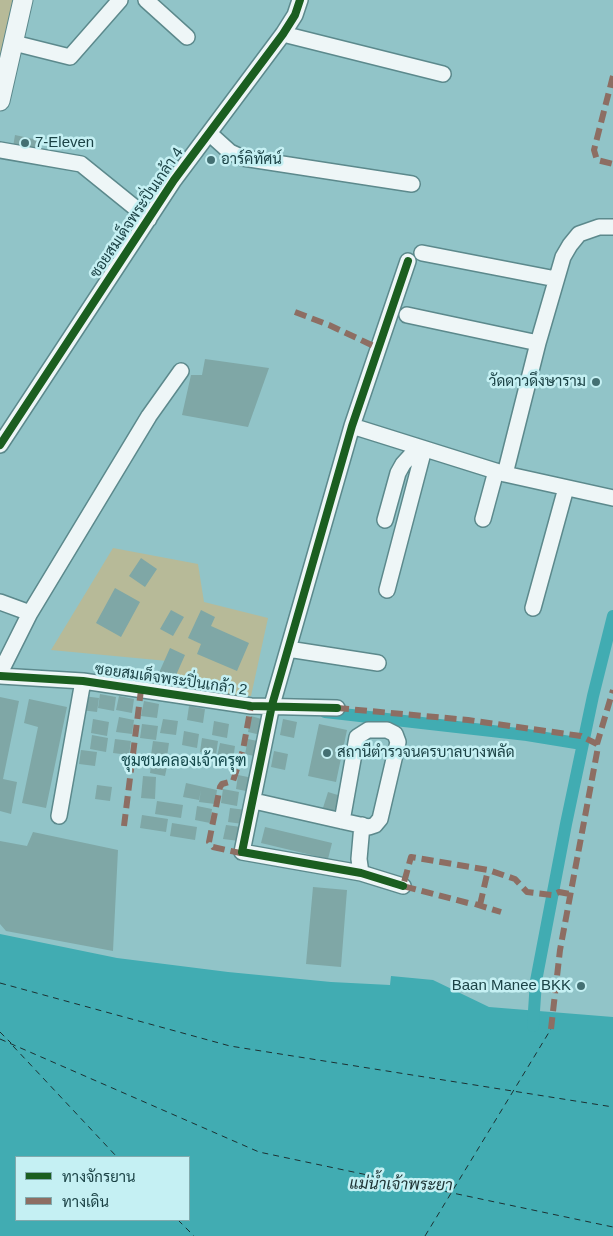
<!DOCTYPE html>
<meta charset="utf-8">
<style>
body{margin:0}
#map{position:relative;width:613px;height:1236px;overflow:hidden;background:#91c4c8;font-family:Arial,Sarabun,sans-serif}
canvas{display:block}
.legend{position:absolute;left:15px;top:1156px;width:175px;height:65px;box-sizing:border-box;background:#c5f0f3;border:1px solid #81aaad;margin:0;padding:6px 9px;list-style:none;font-size:15px;color:#1b4245}
.legend li{display:flex;align-items:center;gap:10px;height:25px}
.legend b{width:25px;border:1px solid #81aaad}
</style>
<div id="map">
<canvas width="613" height="1236"></canvas>
<ul class="legend">
<li><b style="height:6px;background:#1b5e20"></b>ทางจักรยาน</li>
<li><b style="height:6px;background:#8d6e63"></b>ทางเดิน</li>
</ul>
</div>
<script>
const ctx = document.querySelector('canvas').getContext('2d');
ctx.lineJoin = 'round';
function paint(path, color) {
  ctx.fillStyle = color;
  ctx.fill(path, 'evenodd');
}
function poly(rows) {
  const path = new Path2D();
  for (const r of rows) {
    path.moveTo(r[0], r[1]);
    for (let i = 2; i < r.length; i += 2) path.lineTo(r[i], r[i + 1]);
  }
  return path;
}
function trace(path, color, width, dash) {
  ctx.strokeStyle = color;
  ctx.lineWidth = width;
  ctx.lineCap = dash ? 'butt' : 'round';
  ctx.setLineDash(dash || []);
  ctx.stroke(path);
}
function label(font, color, halo, rows, align = 'center') {
  ctx.font = font + ' Arial,Sarabun,sans-serif';
  ctx.lineWidth = 5;
  ctx.setLineDash([]);
  ctx.textBaseline = 'middle';
  ctx.strokeStyle = halo;
  ctx.fillStyle = color;
  for (const [text, x, y, turn = 0] of rows) {
    ctx.save();
    ctx.translate(x, y);
    ctx.rotate((+turn || 0) * Math.PI / 180);
    ctx.textAlign = isNaN(turn) ? turn : align;
    if (halo) ctx.strokeText(text, 0, 0);
    ctx.fillText(text, 0, 0);
    ctx.restore();
  }
}
paint(poly([
 [0,0,16,0,0,73],
 [113,548,198,564,204,602,268,618,251,696,174,691,178,662,51,650]
]), '#b7ba98');
paint(poly([
 [0,934,117,958,228,972,331,982,390,985,391,976,433,980,489,1007,613,1017,613,1236,0,1236],
 [189,1157,189,1220,16,1220,16,1157]
]), '#41acb2');
trace(poly([
 [325,712,527,735,582,744],
 [533,1026,536,981,566,824,593,696,613,616]
]), '#41acb2', 12);
trace(poly([
 [0,983,230,1046,613,1107],
 [0,1032,11,1043],
 [0,1039,259,1152,613,1227],
 [13,1046,117,1157],
 [178,1220,194,1236],
 [425,1236,551,1029]
]), '#1c3132', 1, [6, 5]);
paint(poly([
 [15,135,38,140,35,152,13,147],
 [205,359,269,368,248,427,182,415,191,375,202,375],
 [141,558,157,569,145,587,129,576],
 [115,588,140,602,121,637,96,623],
 [171,610,184,617,173,636,160,629],
 [201,610,215,617,211,626,249,643,237,671,197,654,201,644,188,638],
 [170,648,185,655,173,682,166,679,162,688,154,684],
 [100,694,116,697,114,711,98,708],
 [83,696,99,698,97,712,81,710],
 [119,696,134,699,132,713,116,710],
 [0,697,19,701,3,779,17,782,11,814,0,811],
 [29,699,67,707,46,808,22,803,38,727,24,723],
 [144,701,159,704,157,718,141,716],
 [189,706,205,709,203,723,187,720],
 [251,716,265,720,261,735,248,732],
 [119,717,134,720,132,734,116,732],
 [93,719,109,722,107,736,91,733],
 [163,719,178,721,176,735,160,733],
 [283,719,297,722,294,738,280,735],
 [214,721,229,724,227,738,212,735],
 [142,724,158,726,156,740,140,738],
 [319,724,347,730,336,782,308,776],
 [184,731,199,734,197,748,182,745],
 [92,735,108,738,106,752,90,749],
 [202,738,218,741,216,755,200,752],
 [115,739,131,741,129,755,113,753],
 [248,739,262,742,259,757,245,754],
 [153,741,169,743,167,757,151,755],
 [220,743,235,746,233,760,217,757],
 [81,750,97,752,95,766,79,764],
 [274,751,288,754,285,770,271,767],
 [152,759,168,762,165,776,150,773],
 [238,775,253,778,251,792,236,789],
 [143,776,156,777,155,799,141,798],
 [186,783,217,790,215,804,199,802,201,790,199,800,183,797],
 [97,785,112,787,110,801,95,799],
 [223,789,239,792,237,806,221,803],
 [328,792,341,796,335,815,322,811],
 [157,801,183,805,181,818,155,814],
 [197,806,212,809,210,823,195,820],
 [230,808,246,810,243,824,228,822],
 [142,815,168,819,166,832,140,828],
 [172,823,197,827,195,840,170,836],
 [226,825,241,827,239,841,223,839],
 [265,827,332,843,328,859,261,843],
 [33,832,118,850,113,951,6,931,0,924,0,841,27,846],
 [313,887,347,890,341,967,306,964]
]), '#7fa7a6');
const minor = poly([
 [146,0,187,37],
 [283,34,443,74],
 [14,43,70,57,120,0],
 [209,133,230,152,243,158,412,184],
 [0,150,81,164,149,219],
 [422,253,556,279],
 [407,315,538,343],
 [352,426,505,474,613,498],
 [0,445,174,180,283,34,295,15,300,0],
 [505,474,538,343,563,257,570,245,579,234,599,227,613,227],
 [483,519,496,471],
 [385,520,398,473,403,464,413,453,416,446],
 [387,590,424,449],
 [0,602,30,613],
 [533,608,566,488],
 [288,649,378,663],
 [0,673,30,613,149,416,181,371],
 [0,676,83,681,251,706,337,708],
 [254,801,342,821,369,827,375,825,380,819,398,742,395,734,387,730,368,730,357,737,342,821],
 [59,816,83,681],
 [361,873,359,859,362,825],
 [403,886,361,873,242,852,272,705,352,426,408,261]
]);
const major = poly([
 [0,101,23,0]
]);
trace(minor, '#5c898c', 18);
trace(major, '#5c898c', 21);
trace(minor, '#eef6f7', 15);
trace(major, '#eef6f7', 19);
trace(poly([
 [613,76,594,150,597,160,613,164],
 [295,312,329,325,378,348],
 [337,708,468,720,581,736,597,744],
 [124,826,141,690],
 [242,852,240,853,213,847,209,842,220,787,222,784,233,781,234,778,243,750,251,706],
 [468,903,403,886,411,857,488,870,515,879,527,892,552,895,559,892,570,894],
 [475,904,501,912],
 [480,905,488,870],
 [551,1029,560,950,598,747,597,744,613,690]
]), '#8d6e63', 6, [12, 6]);
trace(poly([
 [0,445,174,180,283,34,295,15,300,0],
 [0,676,83,681,251,706,337,708],
 [403,886,361,873,242,852,272,705,352,426,408,261]
]), '#1b5e20', 8);
for (const [x, y, r, color] of [
 [25,143,5,"#447073"],
 [211,160,5,"#447073"],
 [596,382,5,"#447073"],
 [327,753,5,"#447073"],
 [581,986,5,"#447073"]
]) {
  const dot = new Path2D();
  dot.arc(x, y, r, 0, 2 * Math.PI);
  ctx.fillStyle = color;
  ctx.fill(dot);
  trace(dot, '#c5f0f3', 2);
}
label('15px', '#1b4245', '#c5f0f3', [
 ["7-Eleven",35,143],
 ["อาร์คิทัศน์",221,160],
 ["วัดดาวดึงษาราม",586,382,"right"],
 ["สถานีตำรวจนครบาลบางพลัด",337,753],
 ["Baan Manee BKK",571,986,"right"]
], 'left');
label('15px', '#1b4245', '#c5f0f3', [
 ["ซอยสมเด็จพระปิ่นเกล้า 4",137,213,-56],
 ["ซอยสมเด็จพระปิ่นเกล้า 2",171,680,8]
]);
label('16px', '#13474a', '#c5f0f3', [
 ["ชุมชนคลองเจ้าครุฑ",184,762]
]);
label('italic 16px', '#1c3132', '#c5f0f3', [
 ["แม่น้ำเจ้าพระยา",401,1185,1]
]);
</script>
